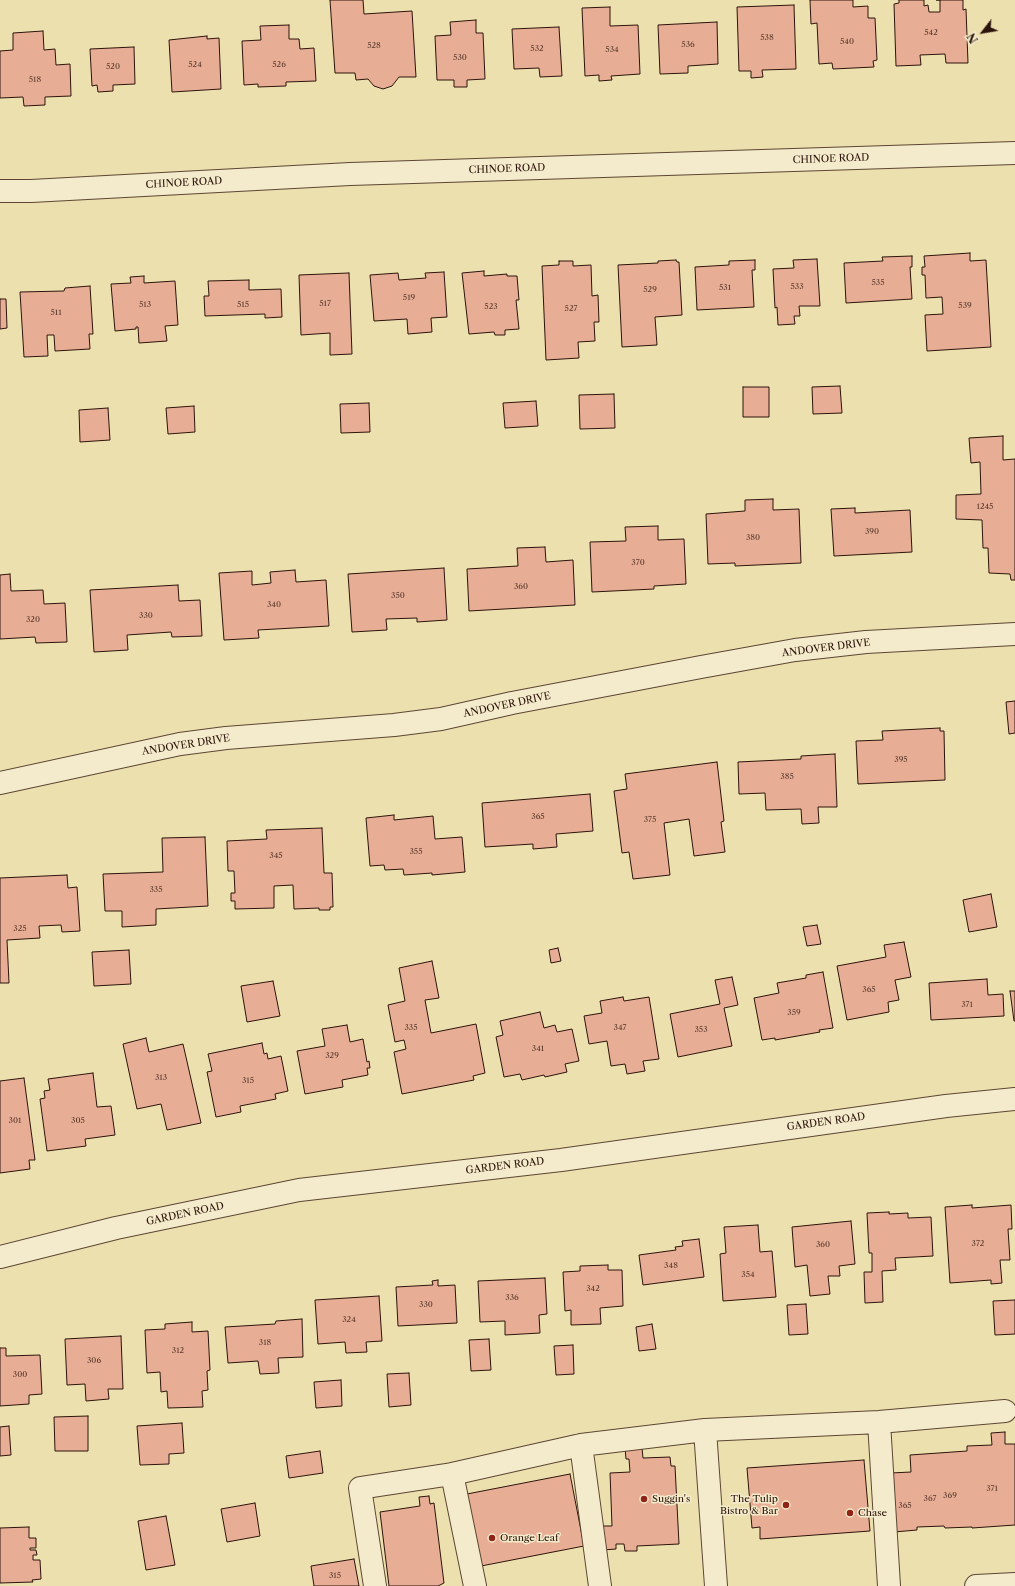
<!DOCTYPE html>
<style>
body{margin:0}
#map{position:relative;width:1015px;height:1586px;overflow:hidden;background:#ede0af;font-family:"Libre Caslon Text",serif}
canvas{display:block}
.north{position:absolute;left:963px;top:12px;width:40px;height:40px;-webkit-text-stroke:3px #f3ebcb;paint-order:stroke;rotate:239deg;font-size:11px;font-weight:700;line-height:16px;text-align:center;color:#2c130a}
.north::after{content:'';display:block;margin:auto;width:14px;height:18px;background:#2c130a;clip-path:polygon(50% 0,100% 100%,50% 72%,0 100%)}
</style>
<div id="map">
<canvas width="1015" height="1586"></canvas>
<div class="north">N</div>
</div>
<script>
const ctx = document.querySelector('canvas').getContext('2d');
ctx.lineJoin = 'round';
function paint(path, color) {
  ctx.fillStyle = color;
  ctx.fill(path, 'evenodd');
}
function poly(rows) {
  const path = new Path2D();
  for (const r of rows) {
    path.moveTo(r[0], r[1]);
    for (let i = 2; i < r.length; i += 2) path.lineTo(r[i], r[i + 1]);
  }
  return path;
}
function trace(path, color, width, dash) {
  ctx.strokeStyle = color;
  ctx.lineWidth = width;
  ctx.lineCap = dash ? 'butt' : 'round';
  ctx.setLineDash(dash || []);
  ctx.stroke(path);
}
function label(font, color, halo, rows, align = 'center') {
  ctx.font = font + ' "Libre Caslon Text",serif';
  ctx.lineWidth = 3;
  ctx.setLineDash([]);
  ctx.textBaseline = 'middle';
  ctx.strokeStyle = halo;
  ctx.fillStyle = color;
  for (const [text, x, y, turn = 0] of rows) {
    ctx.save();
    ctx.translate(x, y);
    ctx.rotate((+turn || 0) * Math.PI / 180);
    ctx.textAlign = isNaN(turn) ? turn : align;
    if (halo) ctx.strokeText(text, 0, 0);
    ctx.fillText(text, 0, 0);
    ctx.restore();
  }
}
const building = poly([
 [330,0,363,0,364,14,412,11,416,77,399,77,392,86,383,89,374,86,368,79,356,80,355,73,335,73,330,0],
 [810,0,853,0,853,7,868,6,868,18,875,18,877,60,873,61,874,67,833,69,832,63,819,64,817,23,811,24,810,0],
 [899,0,924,0,924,6,928,5,929,12,940,12,940,0,936,0,963,0,963,10,966,9,968,63,946,63,945,54,920,55,921,65,896,66,894,4,899,3,899,0],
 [794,5,796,69,762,70,763,77,751,78,751,71,739,71,737,7,794,5],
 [610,7,610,26,638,25,640,74,611,76,612,80,599,81,599,75,585,76,582,8,610,7],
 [476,20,476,33,483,33,485,79,467,80,467,87,454,87,454,80,437,80,435,36,451,35,450,22,476,20],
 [717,22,718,64,688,66,688,73,660,74,658,25,717,22],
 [289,25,289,39,299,39,300,49,314,48,316,81,286,82,286,86,258,87,258,84,244,85,242,41,261,40,260,26,289,25],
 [559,27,562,76,540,77,539,68,514,69,512,29,559,27],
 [43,31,44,50,55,49,56,65,70,64,71,96,45,97,45,105,24,106,23,97,0,98,0,51,13,50,13,33,43,31],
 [207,36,207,39,219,38,221,89,172,92,169,40,207,36],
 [134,47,135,84,113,85,113,91,98,92,97,85,92,86,90,49,134,47],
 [970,253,970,261,986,260,991,347,927,351,925,315,943,314,942,297,926,298,925,275,922,275,922,267,925,267,924,256,970,253],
 [912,256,912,267,910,267,912,299,846,303,844,263,883,261,882,257,912,256],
 [817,259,820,306,799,306,800,316,794,316,795,324,778,325,777,307,775,308,773,269,794,268,793,260,817,259],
 [676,260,677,262,679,262,682,315,655,317,657,345,622,347,618,265,658,263,658,261,676,260],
 [755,260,755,270,752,270,754,307,697,310,695,267,729,265,729,261,755,260],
 [559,261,573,261,573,266,591,265,592,296,598,295,599,322,594,322,595,341,578,342,579,358,546,360,542,266,559,265,559,261],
 [484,271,484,276,507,274,507,276,517,276,519,300,516,300,519,329,505,330,505,335,495,335,494,332,469,334,462,273,484,271],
 [444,272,447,317,431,318,432,332,408,334,407,319,374,321,370,275,398,273,399,280,426,278,425,273,444,272],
 [349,273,352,354,330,355,330,333,301,335,299,275,349,273],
 [144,276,144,283,175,281,178,325,165,326,167,341,139,343,138,327,136,327,136,329,115,331,111,284,131,283,130,277,144,276],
 [249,280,249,290,281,289,282,317,265,318,265,314,205,316,204,296,209,296,208,281,249,280],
 [90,286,93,334,89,334,90,349,55,351,54,335,47,335,48,356,24,357,20,292,64,291,65,288,90,286],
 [0,299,6,299,7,328,0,329,0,299],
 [840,386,842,413,813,414,812,387,840,386],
 [743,387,769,387,769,417,743,417,743,387],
 [614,394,615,428,580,429,579,395,614,394],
 [536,401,538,426,505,428,503,403,536,401],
 [369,403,370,432,341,433,340,404,369,403],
 [194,406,195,432,168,434,166,408,194,406],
 [108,408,110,440,80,442,79,410,108,408],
 [1003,436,1003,460,1015,459,1015,580,1011,580,1010,574,989,573,988,548,983,548,982,520,956,519,956,495,981,494,980,462,971,463,969,438,1003,436],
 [773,499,773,510,799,509,801,563,735,566,735,563,708,564,706,514,745,511,745,500,773,499],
 [855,508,855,513,910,510,912,552,834,556,831,509,855,508],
 [658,526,658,540,684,539,686,584,654,586,654,589,592,592,590,542,626,541,625,527,658,526],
 [545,547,546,562,573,560,575,605,469,611,467,569,518,566,517,548,545,547],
 [444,568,447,620,417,622,417,618,386,619,387,630,352,632,348,574,444,568],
 [295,570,296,582,326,580,329,626,258,630,259,638,224,640,219,573,252,571,252,585,271,583,270,572,295,570],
 [10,574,11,591,43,590,44,604,65,603,67,642,36,643,35,637,0,639,0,575,10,574],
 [178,585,179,601,200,600,202,636,172,637,171,632,127,635,128,650,94,652,90,590,178,585],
 [1015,701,1015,733,1009,734,1006,702,1015,701],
 [940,728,940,731,944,731,945,780,858,784,856,741,883,740,882,731,940,728],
 [835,754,837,807,818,807,819,823,802,824,801,809,766,810,765,793,739,794,738,762,801,759,801,756,835,754],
 [717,762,724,821,721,822,725,852,694,856,689,819,664,823,670,875,633,879,629,852,622,853,614,791,627,789,625,774,717,762],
 [590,794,593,831,556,834,557,847,533,849,533,844,485,847,482,803,590,794],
 [394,815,394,820,433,816,435,839,462,837,465,872,432,875,432,873,404,875,403,869,385,870,384,865,370,866,366,818,394,815],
 [322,828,324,873,332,873,333,907,330,907,330,910,319,910,319,908,294,909,293,885,274,886,274,908,235,909,235,901,231,901,231,893,235,893,234,871,228,871,227,841,267,839,266,830,322,828],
 [205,837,208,906,156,909,156,925,122,927,122,911,105,911,103,874,163,872,162,838,205,837],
 [67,875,68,888,77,887,80,931,62,932,61,925,39,926,40,938,7,940,9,983,0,983,0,878,67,875],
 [991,894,997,927,969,932,963,900,991,894],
 [817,925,821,944,807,946,803,927,817,925],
 [904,942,911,977,895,980,899,1000,888,1002,889,1012,847,1020,837,966,886,957,884,945,904,942],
 [558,948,561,961,551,963,549,950,558,948],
 [129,950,131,984,94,986,92,952,129,950],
 [432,961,439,998,425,1000,431,1033,476,1024,485,1073,473,1076,474,1080,402,1094,394,1052,406,1049,404,1040,395,1042,388,1005,405,1001,399,968,432,961],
 [823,972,833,1028,819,1030,820,1032,775,1040,775,1038,762,1040,754,998,779,993,777,983,806,978,806,975,823,972],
 [732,977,738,1005,724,1008,732,1046,678,1057,670,1014,720,1004,715,980,732,977],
 [987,979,988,995,1003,994,1004,1016,931,1020,929,983,987,979],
 [273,981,280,1016,247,1022,241,986,273,981],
 [1010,991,1015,991,1015,1021,1014,1021,1010,991],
 [623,997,624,1001,649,997,659,1059,643,1061,645,1071,627,1074,625,1064,611,1066,607,1041,589,1044,584,1016,602,1013,600,1001,623,997],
 [540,1012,544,1028,555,1025,557,1032,572,1029,579,1061,565,1064,567,1072,545,1077,544,1075,522,1080,520,1074,504,1077,496,1037,503,1035,500,1021,540,1012],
 [347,1025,350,1042,363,1039,367,1062,369,1061,370,1068,367,1068,368,1075,342,1080,343,1087,305,1094,297,1051,325,1046,322,1029,347,1025],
 [146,1038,149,1052,183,1044,201,1123,167,1130,161,1104,137,1109,123,1044,146,1038],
 [262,1043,264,1054,267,1053,268,1059,281,1056,288,1091,275,1094,276,1099,240,1106,241,1112,216,1117,207,1072,212,1071,208,1054,262,1043],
 [93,1073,97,1107,111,1106,115,1135,85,1139,86,1146,47,1151,40,1099,45,1098,44,1091,50,1090,48,1079,93,1073],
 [24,1078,35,1160,29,1160,30,1169,0,1173,0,1081,24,1078],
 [972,1205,972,1208,1011,1205,1012,1229,1008,1229,1010,1260,1000,1260,1002,1283,991,1284,991,1280,950,1283,945,1207,972,1205],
 [889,1212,889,1214,908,1213,908,1218,931,1217,933,1256,895,1258,896,1270,882,1271,883,1302,865,1303,864,1272,872,1272,872,1253,869,1253,867,1213,889,1212],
 [851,1221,855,1264,839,1266,840,1276,828,1276,830,1294,810,1296,807,1265,795,1267,792,1227,851,1221],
 [758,1225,760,1252,772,1251,776,1297,723,1301,720,1254,726,1253,724,1227,758,1225],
 [699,1239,704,1277,643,1285,639,1255,676,1250,675,1247,683,1246,682,1241,699,1239],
 [608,1265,608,1270,622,1270,623,1306,600,1308,601,1324,571,1325,571,1310,565,1311,563,1272,580,1271,580,1266,608,1265],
 [545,1278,547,1314,539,1315,540,1333,505,1335,505,1321,480,1322,478,1281,545,1278],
 [438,1280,438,1286,455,1285,457,1323,398,1326,396,1287,433,1285,432,1281,438,1280],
 [379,1296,382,1341,366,1342,367,1352,346,1353,345,1342,318,1344,315,1300,379,1296],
 [1015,1300,1015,1334,995,1335,993,1301,1015,1300],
 [806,1304,808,1334,789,1335,787,1305,806,1304],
 [302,1319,303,1357,278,1358,279,1373,260,1374,258,1361,228,1363,225,1327,275,1324,276,1321,302,1319],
 [192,1322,192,1332,208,1331,210,1370,207,1371,208,1390,202,1391,203,1407,168,1408,167,1391,161,1392,160,1372,147,1373,145,1330,165,1329,165,1324,192,1322],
 [652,1324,656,1349,639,1351,636,1327,652,1324],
 [121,1336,123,1389,108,1389,109,1399,86,1401,85,1384,67,1385,65,1339,121,1336],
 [489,1339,491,1370,471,1371,469,1340,489,1339],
 [573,1345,574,1374,556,1375,554,1346,573,1345],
 [0,1348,6,1348,6,1356,40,1355,42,1394,29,1395,29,1404,0,1406,0,1348],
 [409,1373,411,1405,389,1407,387,1374,409,1373],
 [341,1380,342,1406,316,1408,314,1382,341,1380],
 [88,1416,88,1451,55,1451,54,1417,88,1416],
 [182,1423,184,1453,169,1454,169,1464,140,1465,137,1426,182,1423],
 [9,1426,11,1455,0,1456,0,1427,9,1426],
 [1005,1432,1005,1444,1015,1444,1015,1525,972,1528,972,1527,945,1528,944,1526,917,1527,917,1530,894,1532,891,1473,911,1472,910,1455,967,1451,967,1446,992,1445,991,1433,1005,1432],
 [625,1448,642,1448,643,1458,670,1457,671,1466,675,1466,679,1544,637,1546,637,1551,625,1551,624,1544,616,1544,616,1549,603,1550,602,1526,612,1526,610,1473,630,1472,629,1459,626,1459,625,1448],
 [320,1451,323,1473,289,1478,286,1456,320,1451],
 [864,1460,870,1531,760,1539,760,1527,752,1528,747,1468,864,1460],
 [570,1474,584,1546,481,1566,467,1494,570,1474],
 [429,1496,430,1504,434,1503,444,1583,438,1586,389,1586,380,1512,420,1506,419,1497,429,1496],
 [255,1503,260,1536,227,1542,221,1509,255,1503],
 [166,1516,175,1565,146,1570,138,1521,166,1516],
 [29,1527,29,1538,36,1538,36,1548,30,1548,30,1550,36,1550,37,1555,33,1555,33,1560,40,1560,41,1579,32,1580,33,1582,0,1583,0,1528,29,1527],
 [354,1559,359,1586,314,1586,311,1566,354,1559]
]);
paint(building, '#e7ae95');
trace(building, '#2c130a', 1);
const minor = poly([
 [0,191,31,191,350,174,1015,153],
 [0,783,180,744,226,738,394,725,441,719,512,703,701,667,795,650,866,642,1015,634],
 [0,1257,116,1228,299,1190,561,1160,946,1106,1015,1099],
 [879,1422,889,1586],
 [705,1430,879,1422,1005,1411],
 [581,1445,705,1430,716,1586],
 [375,1586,360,1488,452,1474],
 [475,1586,452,1474,581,1445,600,1586],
 [976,1586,1015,1584]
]);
trace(minor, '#5c4633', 24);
trace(minor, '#f3ebcb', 22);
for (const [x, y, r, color] of [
 [644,1499,4,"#8f2418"],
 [786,1505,4,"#8f2418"],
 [850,1513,4,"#8f2418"],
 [492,1538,4,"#8f2418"]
]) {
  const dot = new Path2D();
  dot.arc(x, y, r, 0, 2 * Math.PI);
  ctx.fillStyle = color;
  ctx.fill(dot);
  trace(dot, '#f3ebcb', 1.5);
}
label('8px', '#5b3a2d', null, [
 ["542",931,33],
 ["538",767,38],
 ["540",847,42],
 ["536",688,45],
 ["528",374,46],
 ["532",537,49],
 ["534",612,50],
 ["530",460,58],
 ["524",195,65],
 ["526",279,65],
 ["520",113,67],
 ["518",35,80],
 ["535",878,283],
 ["533",797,287],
 ["531",725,288],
 ["529",650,290],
 ["519",409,298],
 ["517",325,304],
 ["513",145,305],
 ["515",243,305],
 ["539",965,306],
 ["523",491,307],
 ["527",571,309],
 ["511",56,313],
 ["1245",985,507],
 ["390",872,532],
 ["380",753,538],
 ["370",638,563],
 ["360",521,587],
 ["350",398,596],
 ["340",274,605],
 ["330",146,616],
 ["320",33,620],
 ["395",901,760],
 ["385",787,777],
 ["365",538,817],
 ["375",650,820],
 ["355",416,852],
 ["345",276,856],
 ["335",156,890],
 ["325",20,929],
 ["365",869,990],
 ["371",967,1005],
 ["359",794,1013],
 ["335",411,1028],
 ["347",620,1028],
 ["353",701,1030],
 ["341",538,1049],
 ["329",332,1056],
 ["313",161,1078],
 ["315",248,1081],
 ["301",15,1121],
 ["305",78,1121],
 ["372",978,1244],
 ["360",823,1245],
 ["348",671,1266],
 ["354",748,1275],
 ["342",593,1289],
 ["336",512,1298],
 ["330",426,1305],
 ["324",349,1320],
 ["318",265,1343],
 ["312",178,1351],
 ["306",94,1361],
 ["300",20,1375],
 ["371",992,1489],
 ["369",950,1496],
 ["367",930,1499],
 ["365",905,1506],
 ["315",335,1576]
]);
label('10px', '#2c130a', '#f3ebcb', [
 ["CHINOE ROAD",831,159,-2],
 ["CHINOE ROAD",507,169,-2],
 ["CHINOE ROAD",184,183,-3],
 ["ANDOVER DRIVE",826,648,-7],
 ["ANDOVER DRIVE",507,705,-12],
 ["ANDOVER DRIVE",186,745,-9],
 ["GARDEN ROAD",826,1122,-8],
 ["GARDEN ROAD",505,1166,-7],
 ["GARDEN ROAD",185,1214,-12]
]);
label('10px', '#2c130a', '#f3ebcb', [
 ["Suggin's",652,1499],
 ["The Tulip",778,1499,"right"],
 ["Bistro & Bar",778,1511,"right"],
 ["Chase",858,1513],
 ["Orange Leaf",500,1538]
], 'left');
</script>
